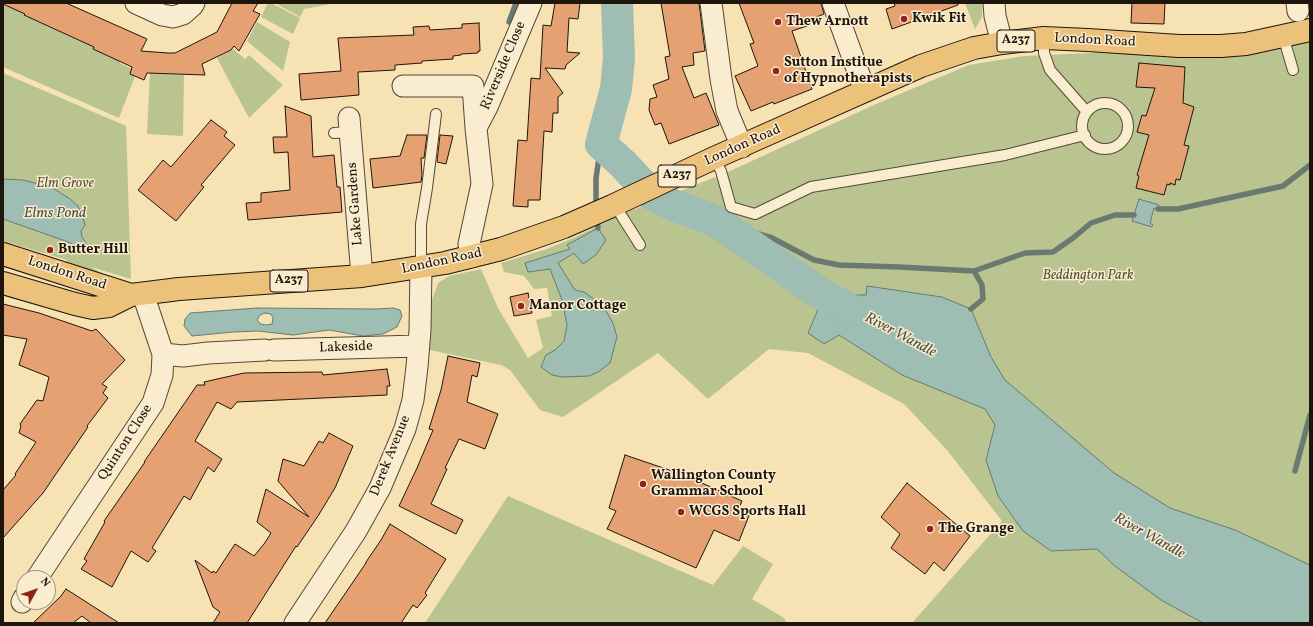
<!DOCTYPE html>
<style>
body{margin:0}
#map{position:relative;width:1313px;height:626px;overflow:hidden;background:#f7e2b4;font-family:Vollkorn,serif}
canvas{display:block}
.frame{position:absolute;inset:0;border:4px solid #1e150d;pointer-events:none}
.north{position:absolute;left:16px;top:570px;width:40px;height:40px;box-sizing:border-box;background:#faecce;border:1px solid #a29681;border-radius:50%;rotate:50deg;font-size:11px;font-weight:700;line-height:16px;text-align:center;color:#1e150d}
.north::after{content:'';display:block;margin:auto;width:14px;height:18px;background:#8f2418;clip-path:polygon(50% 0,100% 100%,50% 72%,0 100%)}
</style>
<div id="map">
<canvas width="1313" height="626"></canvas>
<div class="frame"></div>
<div class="north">N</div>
</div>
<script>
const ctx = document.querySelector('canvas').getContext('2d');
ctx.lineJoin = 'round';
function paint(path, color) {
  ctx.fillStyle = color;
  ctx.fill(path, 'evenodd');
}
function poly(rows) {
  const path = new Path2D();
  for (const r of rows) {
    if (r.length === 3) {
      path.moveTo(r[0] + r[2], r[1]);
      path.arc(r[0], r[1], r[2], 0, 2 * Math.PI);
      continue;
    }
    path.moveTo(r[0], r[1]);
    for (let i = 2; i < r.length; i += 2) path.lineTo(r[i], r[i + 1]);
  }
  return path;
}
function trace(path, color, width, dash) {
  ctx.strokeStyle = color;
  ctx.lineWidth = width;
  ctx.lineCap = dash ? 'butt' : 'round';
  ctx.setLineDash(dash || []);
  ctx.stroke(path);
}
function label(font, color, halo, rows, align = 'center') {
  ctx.font = font + ' Vollkorn,serif';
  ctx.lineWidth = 3;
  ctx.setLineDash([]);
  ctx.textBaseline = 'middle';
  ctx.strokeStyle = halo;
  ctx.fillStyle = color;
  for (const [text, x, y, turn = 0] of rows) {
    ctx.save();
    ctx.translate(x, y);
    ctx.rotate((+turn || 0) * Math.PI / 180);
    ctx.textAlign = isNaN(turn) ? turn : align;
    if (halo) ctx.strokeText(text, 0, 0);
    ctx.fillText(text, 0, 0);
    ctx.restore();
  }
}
paint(poly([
 [13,3,28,9,24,15,47,24,46,26,54,29,54,28,96,48,107,51,105,55,112,58,122,58,120,63,132,69,130,74,135,76,119,118,3,67,3,4,11,8],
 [268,3,271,3,300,18,293,34,261,17],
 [275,3,336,3,304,9,300,17],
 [965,3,982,3,982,17,975,29],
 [257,22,290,42,283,71,247,41],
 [1310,38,1310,623,912,623,1002,521,947,450,904,404,808,353,769,349,708,399,658,353,563,417,540,410,510,370,501,365,425,349,426,317,438,283,449,276,481,269,498,308,528,358,543,348,536,320,552,316,547,288,534,289,524,276,504,272,501,263,547,249,573,238,621,215,730,171,876,104,969,65,1024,56,1134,51],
 [233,49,245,59,249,55,283,85,249,118,217,58],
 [3,73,126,126,131,279,91,267,101,273,101,275,65,265,67,260,10,243,8,246,3,245],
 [150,73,184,75,183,136,147,134],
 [508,496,713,585,743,546,773,564,752,599,784,618,787,623,425,623]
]), '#b9c490');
const water = poly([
 [3,179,23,180,42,185,53,188,70,199,78,206,83,218,85,225,81,231,82,237,86,243,86,247,79,251,71,243,3,219,3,179],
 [1139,199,1159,205,1158,209,1154,208,1150,223,1153,225,1152,227,1132,221,1139,199],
 [598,228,606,240,596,255,583,264,574,253,558,263,575,290,584,292,595,300,606,311,613,323,617,337,610,363,598,372,589,376,562,377,552,375,541,367,546,355,555,350,564,341,567,325,562,300,550,269,528,272,525,263,570,249,567,245,598,228],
 [837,286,842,295,866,295,867,286,942,297,971,309,991,357,1005,380,1114,473,1170,508,1235,530,1310,565,1310,623,1203,623,1161,600,1115,566,1097,549,1051,551,1023,531,998,496,986,460,995,425,985,409,902,375,839,335,824,344,808,333,821,302,815,290,837,286],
 [257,308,376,309,393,308,400,310,402,316,397,327,383,334,363,336,329,330,293,335,258,331,233,332,192,336,184,326,185,319,190,313,257,308],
 [265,313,271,314,273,318,272,324,266,325,261,324,257,320,260,315,265,313]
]);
paint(water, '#9ebdb3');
trace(water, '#6b7a71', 1);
trace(poly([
 [509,22,516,3],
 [596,208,596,178,601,144],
 [1158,209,1178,209,1283,186,1310,165],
 [597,217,598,228],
 [716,221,772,238,814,260,839,265,899,267,974,271,1025,253,1053,252,1073,238,1091,223,1115,215,1134,215],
 [971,309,983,299,982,285,974,271],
 [1295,471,1310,415]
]), '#6b7a71', 5.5);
trace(poly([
 [617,3,619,58,616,89,601,144,623,164,651,194,671,204,716,221,815,290,854,312]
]), '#9ebdb3', 32);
const building = poly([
 [3,3,66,3,147,39,141,51,168,53,175,53,217,32,232,3,258,3,253,11,260,14,239,51,234,46,231,50,202,64,205,75,147,73,144,80,130,74,132,67,93,49,94,47,24,15,25,14,3,4,3,3],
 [555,3,580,3,578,19,569,18,567,52,580,53,566,65,565,69,545,68,563,93,558,97,558,113,553,113,552,132,544,131,540,200,528,200,528,207,513,206,518,140,527,141,531,78,540,79,543,25,551,26,555,3],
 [661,3,699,3,705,51,693,53,694,65,682,67,694,98,706,93,719,125,669,144,661,123,655,125,649,110,650,99,657,97,653,85,669,79,665,57,670,56,661,3],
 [739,3,821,3,824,14,809,20,810,25,792,31,812,89,774,104,773,102,751,111,735,76,758,66,750,44,754,43,739,3],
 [894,3,958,3,958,5,892,29,886,9,895,6,894,3],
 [1132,3,1165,3,1164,24,1131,23,1132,3],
 [479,23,480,51,478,51,478,53,461,54,461,55,453,56,453,59,422,61,422,63,395,65,395,70,358,72,359,95,301,100,299,74,341,71,338,38,414,35,413,27,429,26,430,30,462,28,462,24,479,23],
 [1139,63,1185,67,1183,103,1194,107,1184,145,1189,146,1180,180,1176,179,1175,185,1170,183,1170,185,1167,184,1164,195,1136,188,1139,176,1137,175,1149,135,1137,132,1142,115,1146,116,1155,88,1136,87,1139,63],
 [285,106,311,116,313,157,334,155,337,187,340,187,342,212,248,220,246,203,261,202,261,193,290,190,288,152,274,153,273,137,287,137,285,106],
 [211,120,227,132,224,136,235,145,201,185,204,187,176,221,138,190,163,160,171,167,211,120],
 [407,135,427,135,424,158,421,158,422,175,421,182,373,188,370,159,400,156,407,135],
 [440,135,453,136,446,164,437,162,440,135],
 [528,293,532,313,514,316,510,297,528,293],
 [3,304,39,313,92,331,96,329,125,360,102,384,107,387,103,393,108,398,87,426,88,427,43,493,3,538,3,490,16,475,15,474,36,442,19,433,21,426,20,424,37,400,43,401,49,377,19,365,27,339,3,335,3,304],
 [448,356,480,363,477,377,472,375,467,402,498,414,485,449,459,439,445,468,447,469,431,504,463,520,456,534,399,506,417,468,433,430,429,429,441,390,448,356],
 [387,369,390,386,387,386,387,395,237,402,231,409,217,402,195,441,222,459,214,472,208,467,190,500,184,496,152,548,156,551,148,562,131,551,112,587,81,569,87,561,84,559,105,522,104,521,145,462,144,462,197,385,205,385,204,382,244,373,322,372,323,375,387,369],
 [329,433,353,446,335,488,318,516,297,547,296,546,247,623,213,623,220,612,213,607,195,560,212,573,213,571,216,573,235,544,254,556,264,544,271,533,257,522,266,489,309,517,278,481,283,459,304,466,319,441,323,443,329,433],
 [625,455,684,475,742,501,739,508,750,513,739,541,714,530,696,568,607,529,616,511,609,508,625,455],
 [907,483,970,536,944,571,934,562,925,574,891,548,900,534,881,517,907,483],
 [390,524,446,559,425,593,427,595,417,608,413,605,401,623,325,623,366,563,366,562,381,540,390,524],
 [66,589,119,623,91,623,82,616,73,623,33,623,61,596,66,589]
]);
paint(building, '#e6a172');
trace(building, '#1e150d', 1);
const lane = poly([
 [1283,36,1293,70],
 [1044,38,1044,53,1050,70,1087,112],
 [1105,126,23],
 [334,133,351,132],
 [714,158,721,171,731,207,755,214,811,187,1005,155,1085,135],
 [616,204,621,215,640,245],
 [421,267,421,224,427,188,436,114]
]);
const street = poly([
 [136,3,162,15,173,17,183,14,192,6,194,3],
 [711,3,721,79,727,111,742,147],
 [833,3,865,91],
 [994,3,995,16,1002,43],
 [1297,3,1298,11],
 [403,86,473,86,476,128,482,184,469,244,471,257],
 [349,118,362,276],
 [476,128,487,107,531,3],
 [274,350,418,346],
 [163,354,183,356,208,353,265,350],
 [37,578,153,403,162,375,163,354,143,294],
 [22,602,24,598],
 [295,623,356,531,380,488,405,429,413,400,417,367,420,330,421,267]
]);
const primary = poly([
 [3,254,131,295],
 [3,283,75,304,93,308,109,306,131,295,179,289,362,276,445,263,501,249,564,227,612,206,714,158,921,66,974,48,1002,43,1044,38,1088,40,1179,46,1221,46,1246,44,1310,30]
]);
trace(lane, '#544837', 12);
trace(street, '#544837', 23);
trace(primary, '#1e150d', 24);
trace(lane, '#faecce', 10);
trace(street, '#faecce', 21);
trace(primary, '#ecc17a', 22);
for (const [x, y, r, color] of [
 [904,19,4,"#8f2418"],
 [778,22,4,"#8f2418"],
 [776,71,4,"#8f2418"],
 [50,250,4,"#8f2418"],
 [521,306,4,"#8f2418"],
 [643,484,4,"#8f2418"],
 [681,512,4,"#8f2418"],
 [930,529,4,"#8f2418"]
]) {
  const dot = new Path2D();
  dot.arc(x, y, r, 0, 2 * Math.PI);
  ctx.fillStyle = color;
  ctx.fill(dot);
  trace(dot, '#faecce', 1.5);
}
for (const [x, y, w] of [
 [1016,41,38],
 [677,176,38],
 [289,281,38]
]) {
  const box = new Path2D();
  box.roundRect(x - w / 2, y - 11, w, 22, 3);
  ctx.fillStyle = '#faecce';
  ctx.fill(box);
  trace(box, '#1e150d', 1);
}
label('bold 13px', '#1e150d', null, [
 ["A237",1016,41],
 ["A237",677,176],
 ["A237",289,281]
]);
label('bold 14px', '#1e150d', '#faecce', [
 ["Kwik Fit",912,19],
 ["Thew Arnott",786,22],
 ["Sutton Institue",784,63],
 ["of Hypnotherapists",784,79],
 ["Butter Hill",58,250],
 ["Manor Cottage",529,306],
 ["Wallington County",651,476],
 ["Grammar School",651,492],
 ["WCGS Sports Hall",689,512],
 ["The Grange",938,529]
], 'left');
label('14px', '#1e150d', '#faecce', [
 ["London Road",1095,41,3],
 ["Riverside Close",504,66,-67],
 ["London Road",743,146,-24],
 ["Lake Gardens",356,204,-94],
 ["London Road",442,262,-12],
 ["London Road",67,274,18],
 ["Lakeside",346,348,-2],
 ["Quinton Close",126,443,-57],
 ["Derek Avenue",391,456,-68]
]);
label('italic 14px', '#54523b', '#faecce', [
 ["Elm Grove",65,184],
 ["Beddington Park",1088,276]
]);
label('italic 15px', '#4b5047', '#faecce', [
 ["Elms Pond",55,214],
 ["River Wandle",900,336,28],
 ["River Wandle",1149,537,29]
]);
</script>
